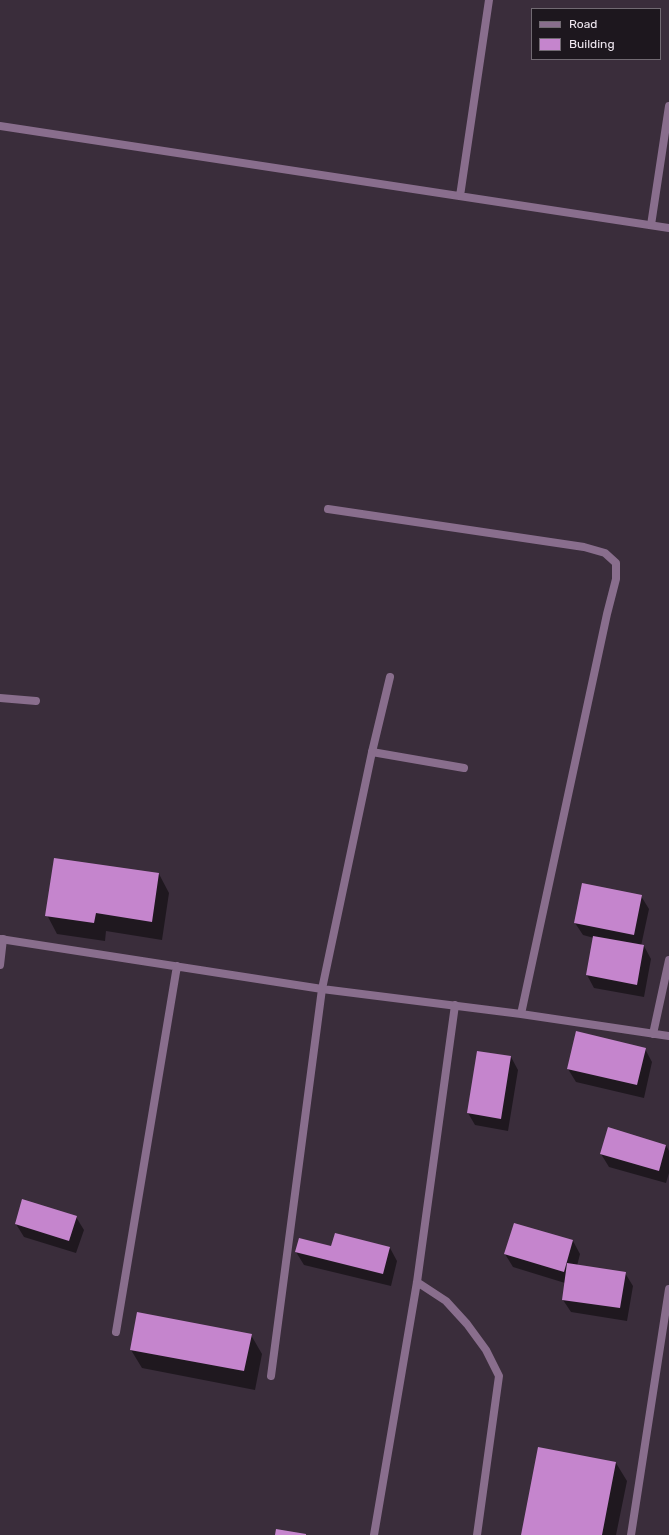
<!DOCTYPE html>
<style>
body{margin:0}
#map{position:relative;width:669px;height:1535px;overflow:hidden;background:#3a2d3b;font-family:Rubik,sans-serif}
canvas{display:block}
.legend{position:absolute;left:531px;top:8px;width:130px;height:52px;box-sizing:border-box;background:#1d171e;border:1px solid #716a72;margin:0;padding:5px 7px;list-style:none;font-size:12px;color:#efe7f0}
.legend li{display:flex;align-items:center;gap:8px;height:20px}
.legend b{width:20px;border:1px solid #716a72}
</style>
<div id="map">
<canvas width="669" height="1535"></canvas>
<ul class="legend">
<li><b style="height:5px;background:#896e8d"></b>Road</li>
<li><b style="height:11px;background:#c585cd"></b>Building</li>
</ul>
</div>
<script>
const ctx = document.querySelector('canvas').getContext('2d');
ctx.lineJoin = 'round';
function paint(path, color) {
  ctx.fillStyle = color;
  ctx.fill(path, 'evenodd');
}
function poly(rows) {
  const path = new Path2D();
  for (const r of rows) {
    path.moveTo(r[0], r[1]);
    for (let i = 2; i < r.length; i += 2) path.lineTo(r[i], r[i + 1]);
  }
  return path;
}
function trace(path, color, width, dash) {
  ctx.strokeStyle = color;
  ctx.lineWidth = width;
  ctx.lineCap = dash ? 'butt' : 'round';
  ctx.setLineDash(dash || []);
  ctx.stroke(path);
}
paint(poly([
 [159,874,169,893,162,940,106,931,105,941,57,934,47,915],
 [641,896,649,909,641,946,644,946,651,959,644,997,594,988,587,975,594,938,583,935,575,923],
 [645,1049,652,1062,644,1098,576,1082,568,1069],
 [478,1052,511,1057,518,1070,508,1131,475,1125,468,1113],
 [666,1145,669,1151,669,1173,666,1183,609,1167,601,1154],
 [76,1217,84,1230,76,1253,24,1237,16,1224],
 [573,1241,580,1254,577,1266,625,1273,633,1286,627,1321,571,1312,563,1300,565,1283,513,1267,505,1254],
 [390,1248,397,1261,391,1286,304,1265,296,1252],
 [251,1335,262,1354,255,1390,142,1368,131,1350],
 [616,1463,627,1481,616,1535,522,1535]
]), '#0007');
paint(poly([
 [54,858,159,873,152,922,96,913,94,923,45,916],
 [582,883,642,895,634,935,574,923],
 [593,936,644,945,637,985,586,975],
 [576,1031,646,1048,637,1085,567,1069],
 [477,1051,511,1056,501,1119,467,1113],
 [608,1127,666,1145,659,1171,600,1154],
 [22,1199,77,1216,69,1241,15,1224],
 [514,1223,573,1240,564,1272,504,1254],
 [335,1233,390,1247,383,1274,295,1252,299,1238,331,1246],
 [567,1263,626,1272,620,1308,562,1300],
 [137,1312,252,1334,244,1371,130,1350],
 [538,1447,616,1462,602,1535,521,1535],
 [276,1529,306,1534,306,1535,275,1535]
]), '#c585cd');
trace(poly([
 [0,698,36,701],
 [372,752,464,768],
 [0,965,3,939]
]), '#896e8d', 8);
trace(poly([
 [0,126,669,228],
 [460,196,489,0],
 [651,225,669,106],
 [328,509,584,547,605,553,616,563,616,579,607,614,521,1014],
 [0,939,322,989,521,1014,669,1036],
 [653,1034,669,960],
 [417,1282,446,1301,467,1324,486,1350,499,1376,477,1535],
 [116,1332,177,966],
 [271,1376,322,989,372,752,390,677],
 [374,1535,417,1282,455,1005],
 [631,1535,669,1289]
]), '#896e8d', 8);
</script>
